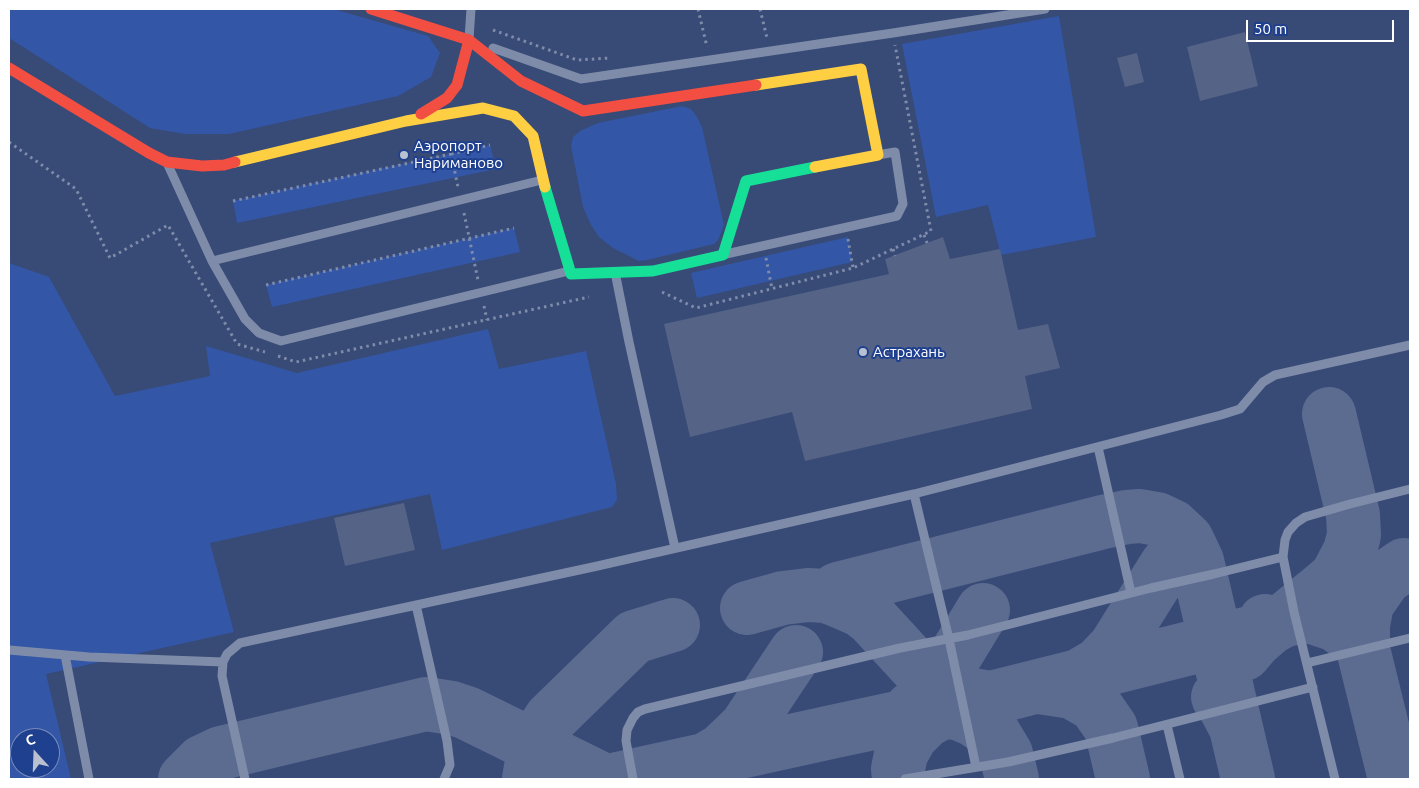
<!DOCTYPE html>
<meta charset="utf-8">
<style>
body{margin:0}
#map{position:relative;width:1419px;height:788px;overflow:hidden;background:#384a76;font-family:Ubuntu,sans-serif}
canvas{display:block}
.frame{position:absolute;inset:0;border:10px solid #fff;pointer-events:none}
.north{position:absolute;left:10px;top:728px;width:50px;height:50px;box-sizing:border-box;background:#1f408f;border:1px solid #798cbc;border-radius:50%;rotate:340deg;font-size:14px;font-weight:700;line-height:20px;text-align:center;color:#fff}
.north::after{content:'';display:block;margin:auto;width:18px;height:22px;background:#b9c0cf;clip-path:polygon(50% 0,100% 100%,50% 72%,0 100%)}
.scale{position:absolute;left:1246px;top:20px;width:148px;height:22px;box-sizing:border-box;border:2px solid #fff;border-top:0;padding-left:6px;font-size:15px;line-height:18px;white-space:nowrap;color:#fff;-webkit-text-stroke:4px #1f408f;paint-order:stroke}
</style>
<div id="map">
<canvas width="1419" height="788"></canvas>
<div class="frame"></div>
<div class="north">С</div>
<div class="scale">50 m</div>
</div>
<script>
const ctx = document.querySelector('canvas').getContext('2d');
ctx.lineJoin = 'round';
function paint(path, color) {
  ctx.fillStyle = color;
  ctx.fill(path, 'evenodd');
}
function poly(rows) {
  const path = new Path2D();
  for (const r of rows) {
    path.moveTo(r[0], r[1]);
    for (let i = 2; i < r.length; i += 2) path.lineTo(r[i], r[i + 1]);
  }
  return path;
}
function trace(path, color, width, dash) {
  ctx.strokeStyle = color;
  ctx.lineWidth = width;
  ctx.lineCap = dash ? 'butt' : 'round';
  ctx.setLineDash(dash || []);
  ctx.stroke(path);
}
function label(font, color, halo, rows, align = 'center') {
  ctx.font = font + ' Ubuntu,sans-serif';
  ctx.lineWidth = 4;
  ctx.setLineDash([]);
  ctx.textBaseline = 'middle';
  ctx.strokeStyle = halo;
  ctx.fillStyle = color;
  for (const [text, x, y, turn = 0] of rows) {
    ctx.save();
    ctx.translate(x, y);
    ctx.rotate((+turn || 0) * Math.PI / 180);
    ctx.textAlign = isNaN(turn) ? turn : align;
    if (halo) ctx.strokeText(text, 0, 0);
    ctx.fillText(text, 0, 0);
    ctx.restore();
  }
}
paint(poly([
 [9,9,333,9,428,36,440,53,431,77,398,96,229,134,185,134,150,128,9,38],
 [1059,16,1096,237,1001,255,988,205,936,217,902,44],
 [682,106,691,109,697,117,702,127,724,225,718,240,714,244,647,260,639,261,613,248,599,237,591,225,583,207,571,146,573,137,580,131,598,123],
 [490,145,496,169,237,223,233,201],
 [514,228,520,252,272,307,266,285],
 [848,237,852,262,697,298,691,273],
 [9,263,49,277,115,396,210,376,206,346,297,373,488,329,499,369,586,351,616,484,617,500,612,507,442,550,430,494,210,543,234,632,46,674,71,779,9,779],
 [20,738,50,738,50,768,20,768]
]), '#3357a6');
trace(poly([
 [832,598,838,589,1103,522,1127,517,1140,516,1157,519,1172,526,1187,540,1197,561,1236,728],
 [747,608,783,598,808,595,825,596,837,600,860,610,872,619,918,669,938,684,953,692,991,698],
 [1265,621,1271,623,1300,617,1312,617,1336,625,1356,640,1363,649,1395,779],
 [1363,649,1363,625,1367,604,1385,578,1404,565],
 [1244,654,1255,641,1270,628,1283,621,1326,586,1337,576,1350,551,1354,535,1353,515,1329,414],
 [1077,677,1099,664,1115,647,1167,564],
 [1039,687,1072,692,1095,705,1111,728,1123,779],
 [1218,697,1225,707,1236,728,1248,779],
 [911,709,924,699,938,684,983,610],
 [937,710,960,714,974,720,994,734,1006,754,1012,779],
 [705,760,722,750,746,727,796,652],
 [185,779,202,762,221,753,426,704,452,708,467,713,601,779],
 [529,779,532,761,539,736,551,718,634,637,673,625],
 [617,779,836,731,991,698,1270,628],
 [899,779,898,769,901,754,911,736,926,721,952,707]
]), '#5c6b90', 54);
paint(poly([
 [1245,32,1258,86,1200,101,1187,47],
 [1137,53,1144,82,1125,87,1117,58],
 [943,237,950,259,1000,249,1018,330,1048,324,1060,368,1025,376,1032,409,805,461,792,412,690,437,664,324,889,274,885,259],
 [404,503,415,550,345,566,334,518]
]), '#546386');
trace(poly([
 [698,9,707,47],
 [760,9,767,38],
 [493,30,577,60,611,58],
 [9,142,76,189,110,258,168,225,237,344,265,352],
 [451,154,490,145],
 [233,201,451,154,458,187],
 [464,213,478,280],
 [924,235,927,243],
 [848,239,853,268],
 [893,249,895,256],
 [766,258,772,289],
 [266,285,514,228],
 [662,292,696,308,853,268,931,231,895,45],
 [484,306,487,320],
 [278,356,296,362,589,297]
]), '#7f8ca9', 3, [2.5, 4]);
trace(poly([
 [469,39,471,9],
 [493,48,581,79,893,33,1045,9],
 [168,165,212,261,245,319,259,333,281,341,569,271],
 [726,254,897,216,903,204,895,152,878,155],
 [212,261,542,180],
 [615,272,629,342,675,548],
 [1098,447,1131,593],
 [914,494,949,639,976,767],
 [416,605,447,741,450,765,444,779],
 [9,650,89,657,223,662],
 [65,655,89,779],
 [1307,663,1410,638],
 [1167,725,1180,779],
 [245,779,222,676,223,662,227,654,240,643,593,567,914,494,1221,415,1240,409,1263,382,1275,375,1410,345],
 [633,779,626,741,627,730,633,718,638,712,645,709,900,648,968,635,1151,588,1214,574,1283,557],
 [905,779,1008,762,1113,738,1313,687],
 [1335,779,1294,612,1283,557,1285,540,1288,532,1296,523,1305,517,1350,504,1410,489]
]), '#7f8ca9', 9);
trace(poly([
 [545,187,571,274,653,271,723,255,746,181,815,167]
]), '#16e098', 11);
trace(poly([
 [756,85,861,69,878,155,815,167],
 [235,162,406,121,483,108,514,116,533,136,545,187]
]), '#ffcf43', 11);
trace(poly([
 [371,9,469,40,521,81,583,111,756,85],
 [9,68,149,153,167,162,202,166,224,165,235,162],
 [421,114,447,98,457,85,469,40]
]), '#f24e42', 11);
for (const [x, y, r, color] of [
 [404,155,5,"#b9c0cf"],
 [863,352,5,"#b9c0cf"]
]) {
  const dot = new Path2D();
  dot.arc(x, y, r, 0, 2 * Math.PI);
  ctx.fillStyle = color;
  ctx.fill(dot);
  trace(dot, '#1f408f', 2);
}
label('15px', '#fff', '#1f408f', [
 ["Аэропорт",414,146],
 ["Нариманово",414,163],
 ["Астрахань",873,352]
], 'left');
</script>
